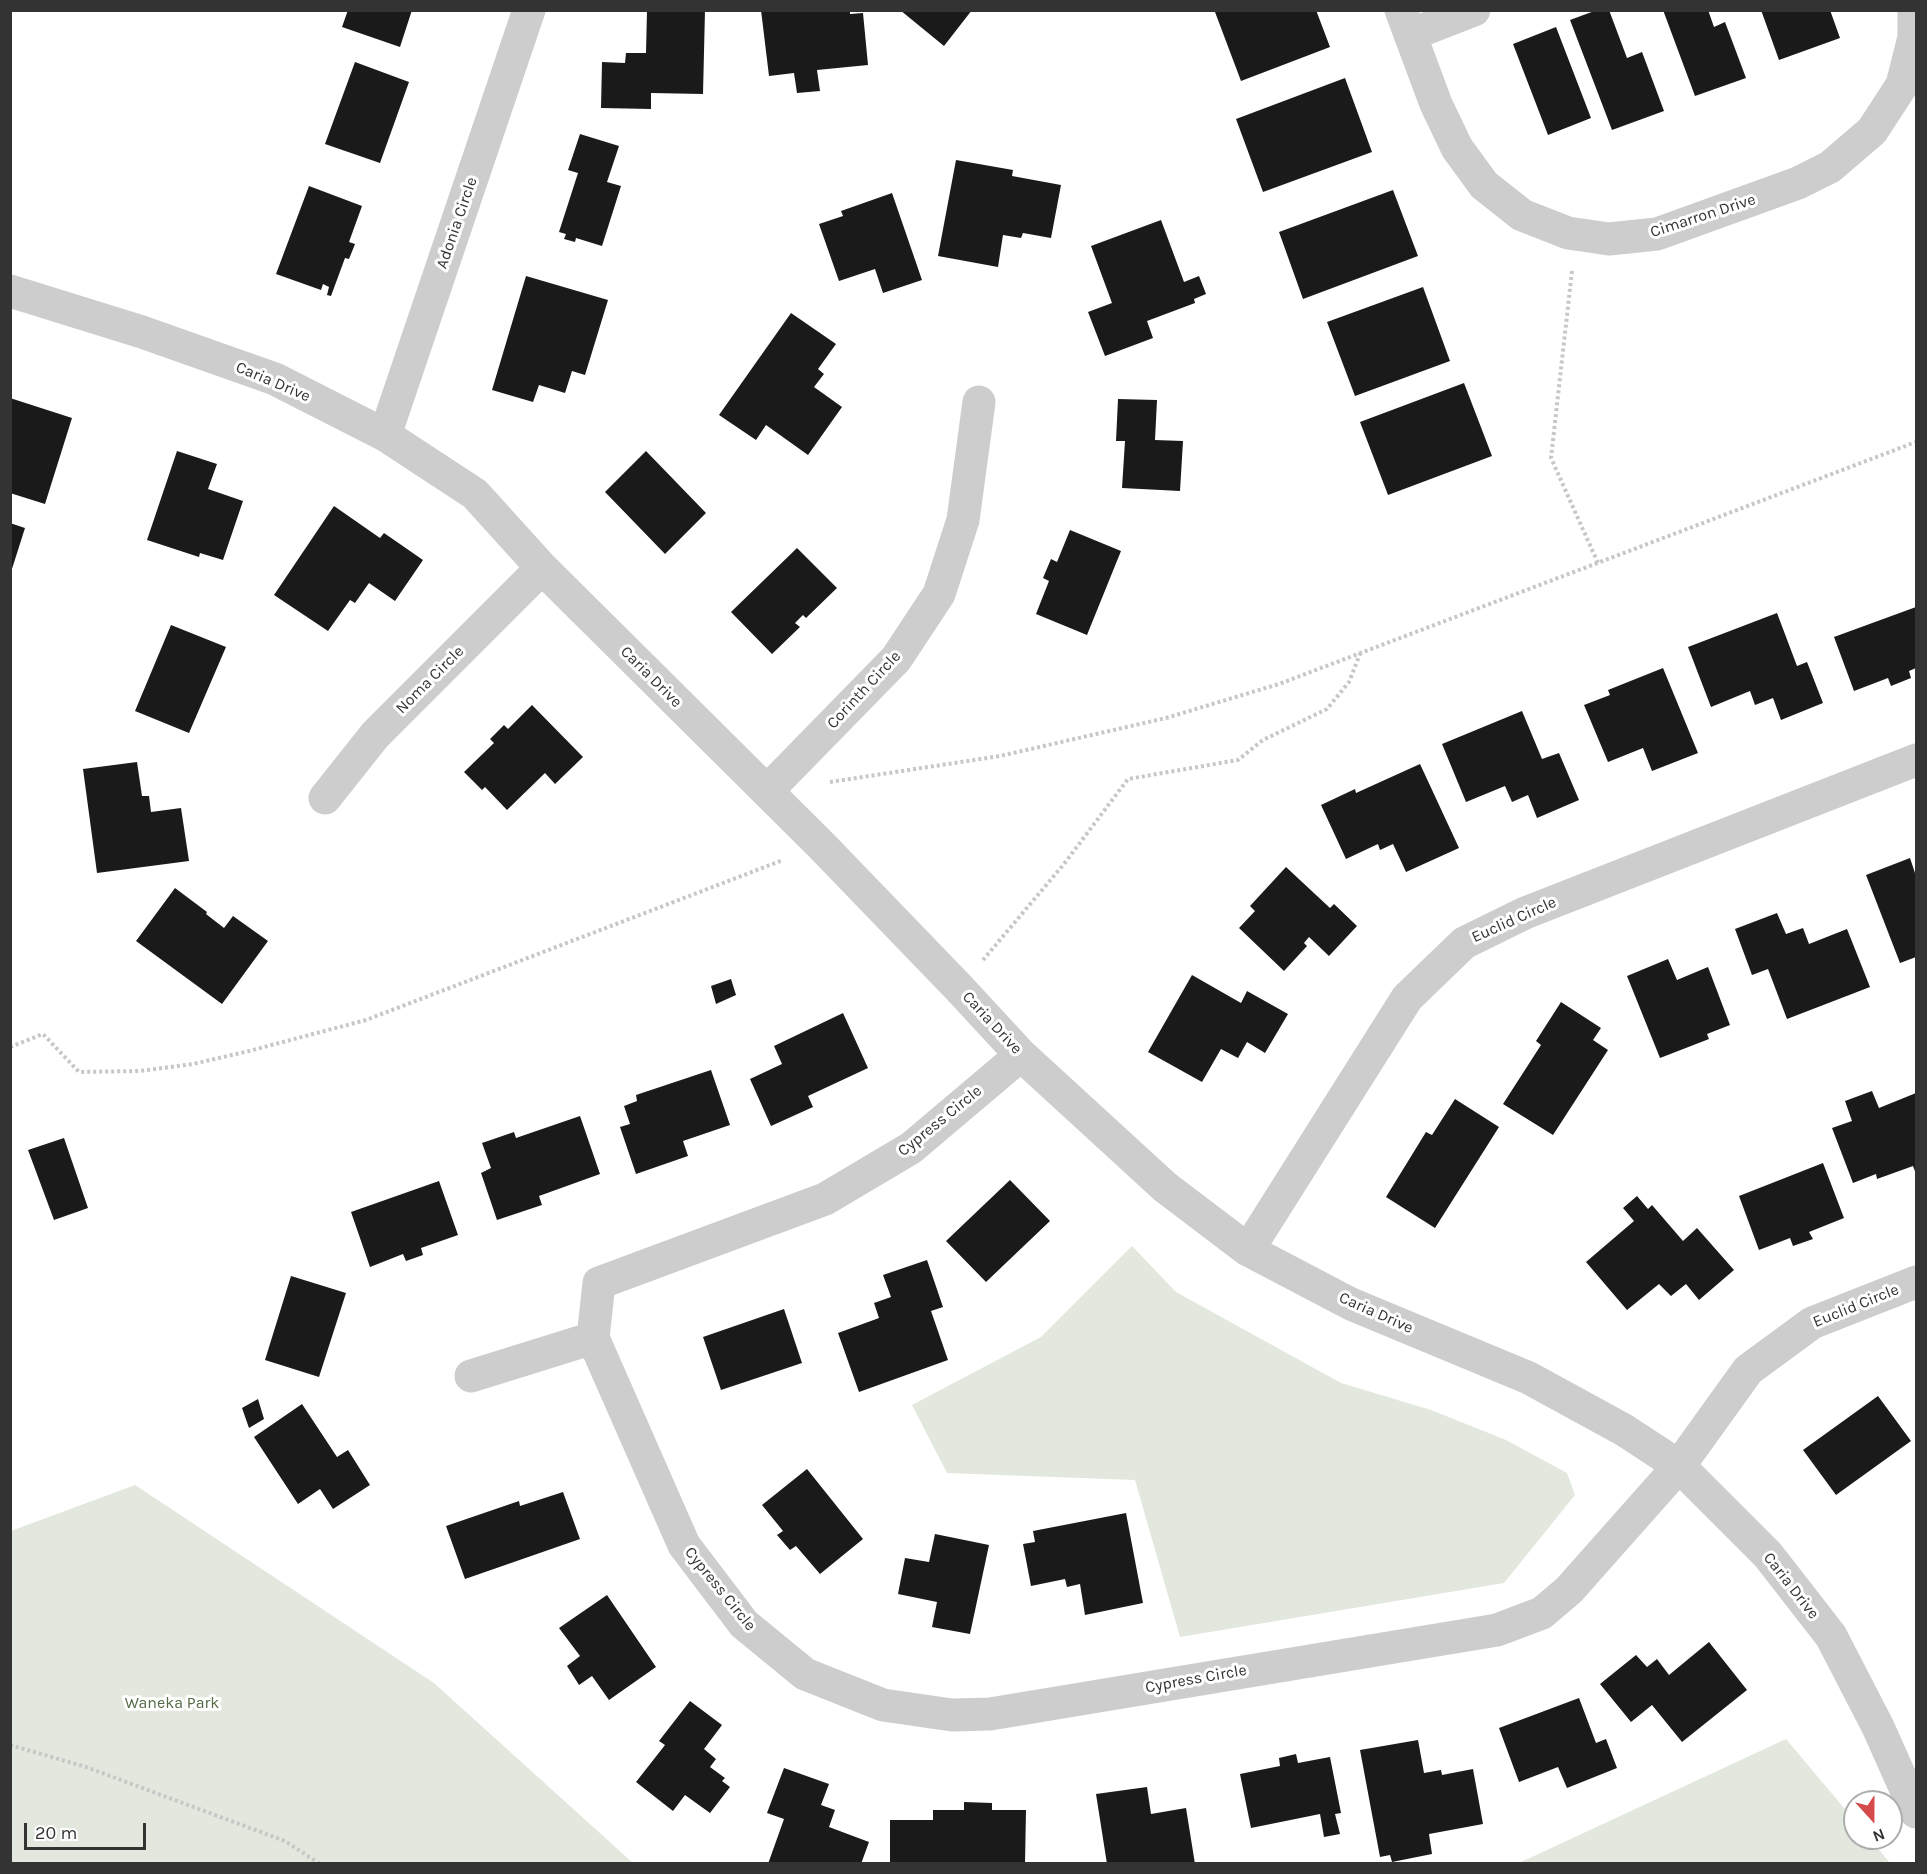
<!DOCTYPE html>
<style>
body{margin:0}
#map{position:relative;width:1927px;height:1874px;overflow:hidden;background:#fff;font-family:Karla,sans-serif}
canvas{display:block}
.frame{position:absolute;inset:0;border:12px solid #333;pointer-events:none}
.north{position:absolute;left:1843px;top:1790px;width:60px;height:60px;box-sizing:border-box;background:#fff;border:2px solid #adadad;border-radius:50%;rotate:159deg;font-size:16px;font-weight:700;line-height:24px;text-align:center;color:#333}
.north::after{content:'';display:block;margin:auto;width:21px;height:27px;background:#d54a4a;clip-path:polygon(50% 0,100% 100%,50% 72%,0 100%)}
.scale{position:absolute;left:24px;top:1823px;width:122px;height:27px;box-sizing:border-box;border:3px solid #333;border-top:0;padding-left:8px;font-size:18px;line-height:21px;white-space:nowrap;color:#333;-webkit-text-stroke:4px #fff;paint-order:stroke}
</style>
<div id="map">
<canvas width="1927" height="1874"></canvas>
<div class="frame"></div>
<div class="north">N</div>
<div class="scale">20 m</div>
</div>
<script>
const ctx = document.querySelector('canvas').getContext('2d');
ctx.lineJoin = 'round';
function paint(path, color) {
  ctx.fillStyle = color;
  ctx.fill(path, 'evenodd');
}
function poly(rows) {
  const path = new Path2D();
  for (const r of rows) {
    path.moveTo(r[0], r[1]);
    for (let i = 2; i < r.length; i += 2) path.lineTo(r[i], r[i + 1]);
  }
  return path;
}
function trace(path, color, width, dash) {
  ctx.strokeStyle = color;
  ctx.lineWidth = width;
  ctx.lineCap = dash ? 'butt' : 'round';
  ctx.setLineDash(dash || []);
  ctx.stroke(path);
}
function label(font, color, halo, rows, align = 'center') {
  ctx.font = font + ' Karla,sans-serif';
  ctx.lineWidth = 6;
  ctx.setLineDash([]);
  ctx.textBaseline = 'middle';
  ctx.strokeStyle = halo;
  ctx.fillStyle = color;
  for (const [text, x, y, turn = 0] of rows) {
    ctx.save();
    ctx.translate(x, y);
    ctx.rotate((+turn || 0) * Math.PI / 180);
    ctx.textAlign = isNaN(turn) ? turn : align;
    if (halo) ctx.strokeText(text, 0, 0);
    ctx.fillText(text, 0, 0);
    ctx.restore();
  }
}
paint(poly([
 [1132,1246,1176,1292,1341,1383,1431,1410,1506,1440,1567,1473,1575,1495,1504,1583,1180,1637,1135,1480,947,1473,912,1405,1041,1337],
 [135,1485,434,1683,633,1863,11,1863,11,1531],
 [1786,1739,1855,1821,1855,1838,1869,1838,1890,1863,1519,1863]
]), '#e2e8dd');
paint(poly([
 [348,10,412,10,400,47,342,27],
 [647,10,705,10,703,94,651,93,651,109,601,108,602,62,625,63,626,53,646,53],
 [761,10,850,10,850,14,863,13,868,65,817,70,820,91,797,93,794,73,769,76],
 [900,10,972,10,944,46],
 [1219,10,1316,10,1330,47,1241,81,1215,12],
 [1597,10,1609,10,1627,58,1642,52,1664,111,1612,130,1570,20],
 [1663,10,1708,10,1714,27,1725,22,1746,78,1695,96],
 [1761,10,1830,10,1840,38,1779,60],
 [1556,27,1591,118,1548,135,1513,44],
 [355,62,409,82,380,163,325,144],
 [1345,78,1372,152,1263,192,1236,119],
 [580,134,619,146,607,182,621,186,602,246,576,238,575,242,564,239,566,234,559,232,578,173,568,170],
 [956,160,1013,170,1012,176,1061,185,1051,238,1023,233,1021,238,1003,235,998,267,938,256],
 [309,186,362,206,349,242,355,244,349,259,345,258,331,296,327,295,329,287,323,284,321,290,276,274],
 [1393,190,1418,256,1303,299,1279,232],
 [892,193,922,280,883,293,875,269,839,281,819,224,843,216,841,211],
 [1161,220,1184,282,1199,276,1206,294,1194,299,1195,303,1147,321,1153,338,1105,356,1088,312,1112,303,1091,246],
 [526,276,608,300,585,375,572,371,565,393,539,385,533,402,492,390],
 [1423,287,1450,361,1355,396,1327,322],
 [791,313,836,344,818,369,824,374,814,387,842,407,808,455,766,425,756,440,719,415],
 [1464,383,1492,456,1388,495,1360,422],
 [10,398,72,418,45,504,10,493],
 [1118,399,1157,400,1155,440,1183,441,1180,491,1122,488,1125,441,1116,441],
 [177,451,217,464,208,489,243,501,223,560,200,553,199,557,147,540],
 [646,451,706,513,665,554,605,492],
 [334,506,380,538,384,533,423,560,395,601,369,583,355,603,350,600,328,631,274,595],
 [10,523,25,528,11,572,10,572],
 [1070,530,1121,551,1087,635,1036,614,1049,581,1043,578,1051,559,1057,562],
 [797,548,837,588,806,618,803,615,795,623,800,627,772,654,731,612],
 [1916,607,1916,668,1909,671,1911,678,1891,686,1888,678,1854,691,1834,637],
 [1777,613,1797,666,1807,662,1823,703,1781,720,1773,698,1755,705,1750,691,1711,707,1688,647],
 [171,625,226,647,189,733,135,711],
 [1663,668,1698,753,1652,771,1643,748,1608,762,1584,705,1610,695,1608,690],
 [532,705,583,757,555,784,545,773,507,810,485,787,482,790,464,772,494,743,490,739,504,725,508,729],
 [1522,711,1542,759,1559,753,1579,800,1537,818,1528,795,1512,802,1505,786,1466,802,1442,744],
 [137,762,142,796,149,796,151,812,181,808,189,861,97,873,83,769],
 [1420,764,1459,848,1406,872,1393,844,1380,850,1378,844,1346,859,1321,805,1355,789,1356,793],
 [1910,858,1916,876,1916,957,1900,963,1866,875],
 [1286,867,1330,908,1334,904,1357,926,1329,956,1309,937,1304,943,1307,946,1284,971,1239,928,1255,911,1250,906],
 [175,888,207,912,206,914,224,928,233,916,268,941,222,1004,136,941],
 [1777,913,1786,934,1803,928,1809,944,1847,929,1870,987,1787,1019,1768,969,1752,975,1735,929],
 [1668,959,1677,980,1708,967,1730,1025,1707,1034,1709,1039,1660,1058,1627,976],
 [1192,975,1241,1003,1247,991,1288,1014,1265,1053,1247,1042,1238,1058,1221,1049,1202,1082,1148,1052],
 [731,979,736,995,716,1004,711,986],
 [1561,1002,1601,1028,1593,1040,1608,1050,1553,1135,1503,1104,1541,1045,1536,1041],
 [843,1013,868,1068,808,1096,813,1107,771,1126,750,1079,782,1064,774,1046],
 [711,1070,730,1125,683,1141,688,1156,636,1174,620,1127,630,1124,624,1106,637,1101,636,1095],
 [1872,1091,1879,1108,1916,1093,1916,1174,1913,1166,1877,1179,1876,1174,1853,1183,1832,1128,1852,1121,1845,1101],
 [1455,1099,1499,1127,1435,1228,1386,1197,1426,1132,1432,1135],
 [580,1116,600,1174,539,1196,542,1205,497,1220,481,1173,491,1168,482,1143,514,1132,516,1138],
 [64,1138,88,1208,54,1220,28,1150],
 [1823,1163,1844,1218,1809,1232,1813,1239,1793,1246,1790,1238,1759,1250,1739,1196],
 [1010,1180,1050,1221,986,1282,946,1241],
 [439,1181,458,1235,421,1248,423,1255,406,1261,403,1254,370,1267,351,1212],
 [1637,1196,1648,1209,1652,1205,1683,1241,1697,1228,1734,1270,1699,1300,1686,1284,1671,1296,1659,1284,1627,1310,1586,1262,1634,1221,1623,1208],
 [927,1260,943,1307,931,1311,948,1360,859,1392,838,1333,879,1318,874,1303,891,1297,883,1275],
 [291,1276,346,1293,319,1377,265,1360],
 [784,1309,802,1363,721,1390,703,1337],
 [1878,1396,1911,1441,1836,1495,1803,1450],
 [258,1399,264,1419,249,1428,242,1408],
 [302,1404,337,1457,348,1450,370,1485,333,1509,320,1489,298,1504,254,1437],
 [807,1469,863,1539,820,1574,796,1546,790,1550,777,1535,783,1531,762,1505],
 [563,1492,580,1539,465,1579,446,1526,519,1501,520,1506],
 [1126,1513,1143,1603,1085,1615,1080,1584,1067,1587,1065,1579,1031,1586,1023,1544,1035,1542,1033,1531],
 [935,1534,989,1545,970,1634,932,1627,937,1602,898,1594,905,1558,929,1562],
 [607,1595,656,1667,609,1700,592,1676,579,1685,567,1666,580,1656,559,1628],
 [1709,1642,1747,1690,1682,1742,1652,1705,1631,1722,1600,1684,1636,1655,1647,1667,1657,1659,1669,1675],
 [1579,1698,1596,1743,1606,1739,1617,1768,1567,1788,1558,1767,1519,1782,1499,1728],
 [690,1701,722,1725,704,1749,716,1759,710,1767,725,1778,722,1781,730,1787,710,1813,685,1795,673,1811,636,1782,665,1745,659,1741],
 [1418,1740,1424,1773,1441,1770,1442,1775,1473,1769,1483,1824,1429,1834,1432,1854,1392,1862,1390,1855,1380,1857,1360,1750],
 [1296,1754,1298,1763,1330,1757,1341,1813,1335,1814,1340,1834,1324,1837,1320,1814,1251,1828,1240,1774,1280,1766,1279,1758],
 [784,1768,829,1784,821,1805,835,1810,829,1827,869,1842,861,1864,768,1864,784,1819,767,1813],
 [1147,1787,1151,1814,1186,1808,1195,1864,1107,1864,1096,1794],
 [964,1802,992,1803,992,1810,1026,1810,1025,1864,890,1864,890,1820,933,1820,933,1810,964,1810]
]), '#1a1a1a');
trace(poly([
 [1572,271,1551,458,1598,563],
 [830,782,1000,756,1166,718,1279,684,1916,442],
 [983,960,1064,864,1128,779,1238,760,1263,740,1327,709,1349,682,1360,654],
 [10,1047,43,1034,79,1072,140,1071,193,1064,249,1051,366,1020,783,860],
 [10,1745,86,1767,285,1841,320,1864]
]), '#c7c7c7', 4, [3, 3]);
trace(poly([
 [1401,10,1436,104,1457,148,1484,185,1522,215,1568,233,1609,239,1657,234,1798,183,1830,167,1872,131,1902,85,1914,37,1914,10],
 [1410,35,1474,10],
 [10,291,142,332,275,379,385,435,475,494,542,568,821,845,959,988,1021,1055,1165,1187,1248,1250,1351,1304,1529,1378,1624,1430,1679,1466,1768,1555,1831,1636,1878,1727,1916,1812],
 [385,435,529,10],
 [767,791,896,659,939,594,963,520,979,402],
 [325,798,375,735,542,568],
 [1021,1055,911,1148,825,1199,599,1283,593,1338,684,1545,744,1624,805,1674,883,1705,952,1715,990,1714,1497,1630,1542,1613,1569,1590,1679,1466,1748,1370,1812,1323,1916,1282],
 [1248,1250,1407,998,1464,943,1525,913,1916,760],
 [471,1376,593,1338]
]), '#cdcdcd', 33);
label('16px', '#333', '#fff', [
 ["Cimarron Drive",1703,216,-18],
 ["Adonia Circle",457,223,-71],
 ["Caria Drive",273,382,23],
 ["Caria Drive",651,677,45],
 ["Noma Circle",430,680,-45],
 ["Corinth Circle",864,690,-47],
 ["Euclid Circle",1514,920,-24],
 ["Caria Drive",992,1023,47],
 ["Cypress Circle",940,1121,-39],
 ["Euclid Circle",1856,1306,-22],
 ["Caria Drive",1376,1313,24],
 ["Caria Drive",1791,1586,52],
 ["Cypress Circle",720,1589,51],
 ["Cypress Circle",1196,1679,-10]
]);
label('16px', '#536b44', '#fff', [
 ["Waneka Park",172,1703]
]);
</script>
